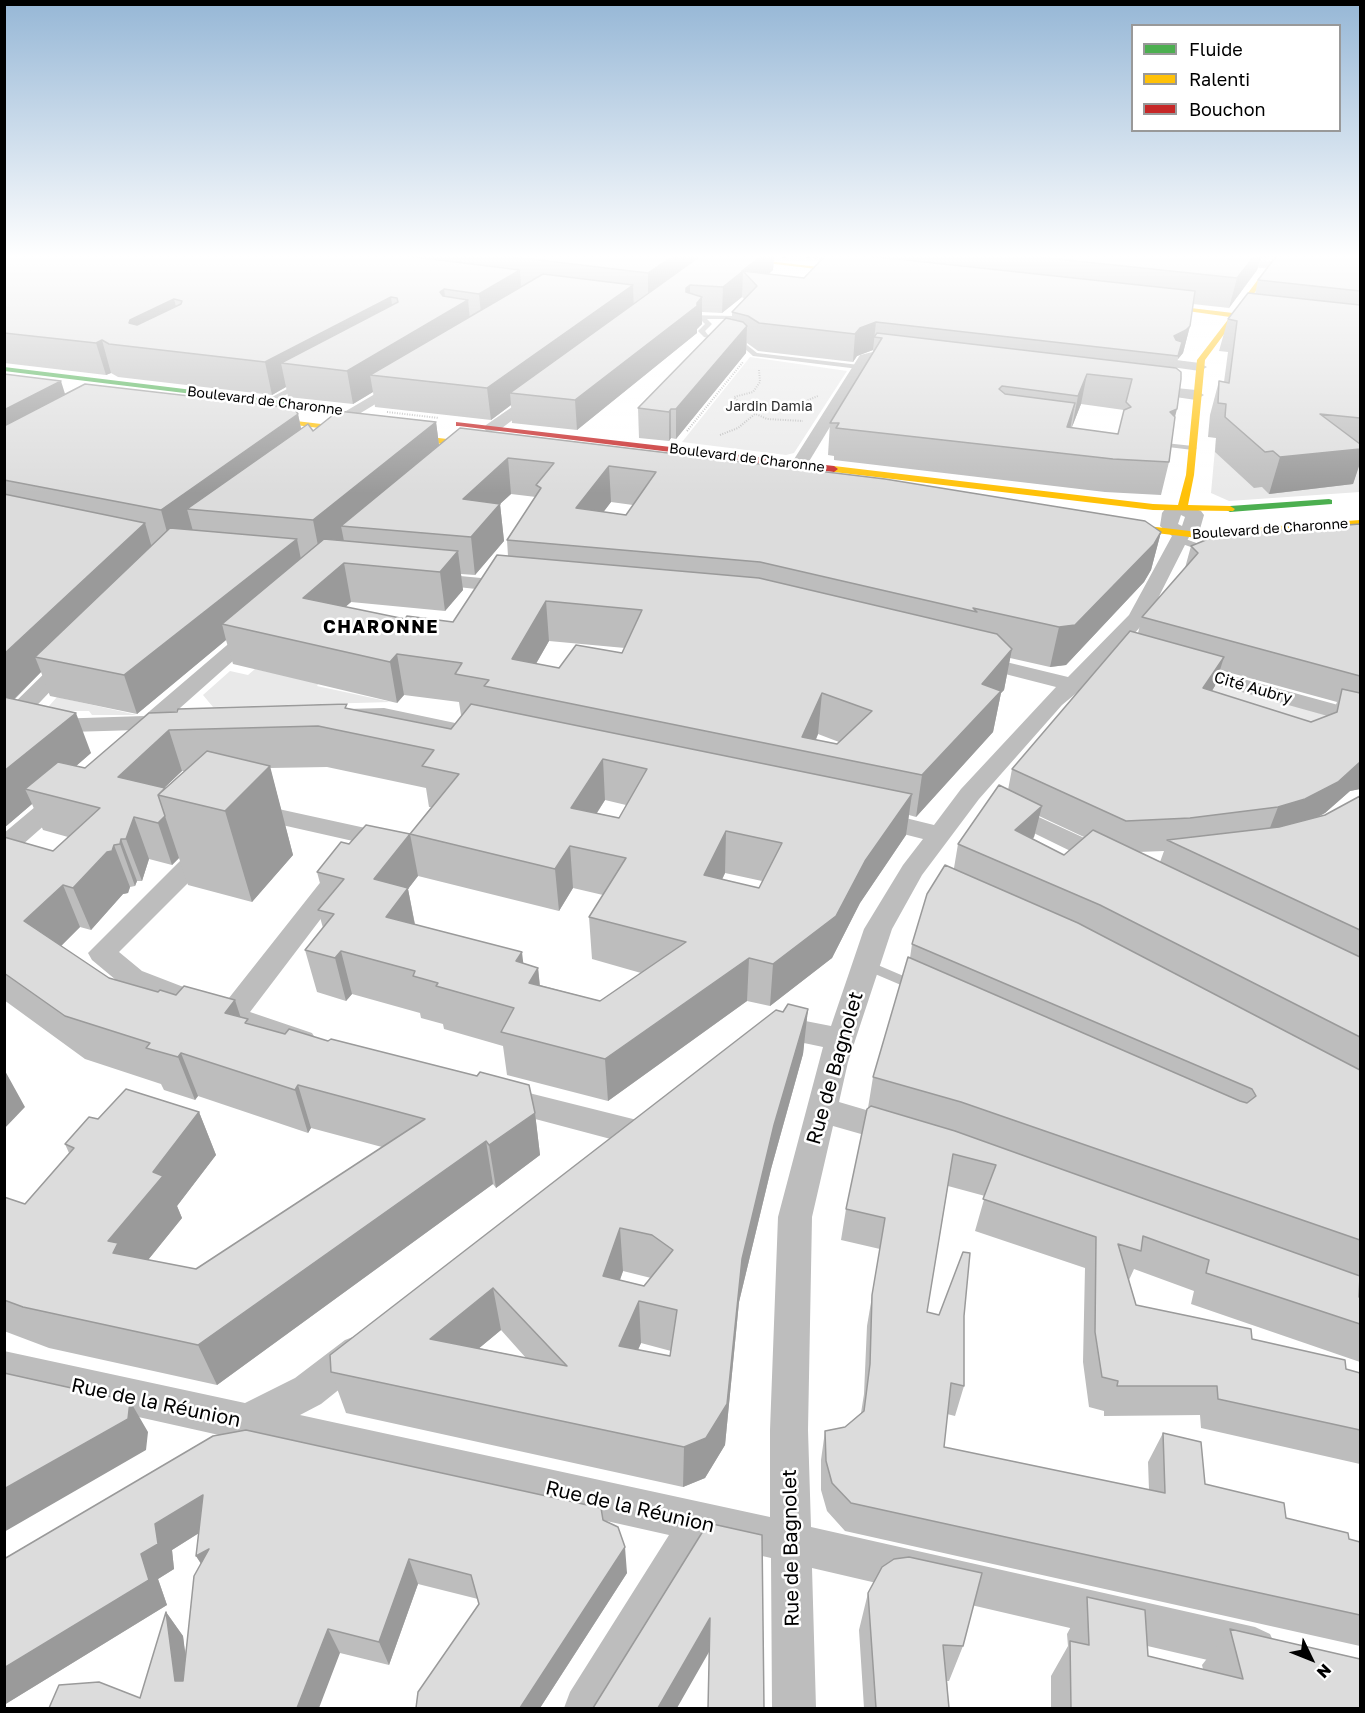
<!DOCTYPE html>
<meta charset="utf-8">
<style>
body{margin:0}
#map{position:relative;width:1365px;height:1713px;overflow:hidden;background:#fff;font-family:"Golos Text",sans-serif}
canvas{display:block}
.frame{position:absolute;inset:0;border:6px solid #000;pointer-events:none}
.legend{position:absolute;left:1131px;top:24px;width:210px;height:108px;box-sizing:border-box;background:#fff;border:2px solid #999;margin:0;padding:8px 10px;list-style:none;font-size:18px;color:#000}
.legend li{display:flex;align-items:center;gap:12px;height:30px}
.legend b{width:30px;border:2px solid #999}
.north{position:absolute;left:1281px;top:1629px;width:60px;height:60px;-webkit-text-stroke:4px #fff;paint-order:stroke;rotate:133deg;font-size:16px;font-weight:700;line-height:24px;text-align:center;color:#000}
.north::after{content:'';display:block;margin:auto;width:21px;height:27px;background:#000;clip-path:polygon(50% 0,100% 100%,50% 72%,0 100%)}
</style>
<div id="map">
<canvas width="1365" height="1713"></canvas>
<div class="frame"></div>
<ul class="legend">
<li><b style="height:8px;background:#4caf50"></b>Fluide</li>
<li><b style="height:8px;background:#ffc107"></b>Ralenti</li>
<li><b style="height:8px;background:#c62828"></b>Bouchon</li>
</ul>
<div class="north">N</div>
</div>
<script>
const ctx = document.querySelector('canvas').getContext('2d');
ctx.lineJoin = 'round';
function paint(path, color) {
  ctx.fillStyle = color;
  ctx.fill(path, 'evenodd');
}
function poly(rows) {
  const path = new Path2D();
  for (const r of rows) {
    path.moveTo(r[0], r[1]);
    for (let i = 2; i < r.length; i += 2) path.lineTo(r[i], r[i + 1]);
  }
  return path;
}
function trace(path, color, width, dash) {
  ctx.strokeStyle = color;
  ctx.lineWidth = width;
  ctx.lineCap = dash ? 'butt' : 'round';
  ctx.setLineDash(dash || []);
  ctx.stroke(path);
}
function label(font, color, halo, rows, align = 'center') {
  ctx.font = font + ' "Golos Text",sans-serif';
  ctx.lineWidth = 5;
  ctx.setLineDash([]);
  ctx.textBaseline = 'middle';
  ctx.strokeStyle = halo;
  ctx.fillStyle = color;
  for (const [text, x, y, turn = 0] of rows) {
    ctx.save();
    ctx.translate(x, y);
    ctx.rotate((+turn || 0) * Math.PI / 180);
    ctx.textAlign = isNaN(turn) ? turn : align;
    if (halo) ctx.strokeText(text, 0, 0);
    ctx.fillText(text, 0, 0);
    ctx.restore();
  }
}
paint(poly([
 [750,357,847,371,794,453,786,455,682,442],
 [1216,438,1360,457,1360,492,1229,501,1211,493],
 [255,669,319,683,317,686,391,702,213,707,203,695,230,671,248,675],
 [1218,682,1331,714,1325,743,1199,711],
 [57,697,137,715,92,715,89,711,72,711,68,715,52,714,49,706]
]), '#e9e9e9');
trace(poly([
 [759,370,760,382,753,392,734,397,745,409,767,419,803,421],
 [387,412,439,418],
 [687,431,743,362],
 [720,435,738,428,756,413,755,410,770,405,801,403,818,396]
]), '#b8b8b8', 2, [1, 1.5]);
paint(poly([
 [688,315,733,316,734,317,731,319,707,319,712,324,705,331,708,335,747,345,757,353,859,365,862,367,859,369,753,356,743,347,704,337,698,331,705,324,701,320,688,317,688,315],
 [302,381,305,383,304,384,279,399,272,397,302,381],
 [1165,443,1193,446,1197,448,1193,450,1168,447,1164,445,1165,443],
 [1180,537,1213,549,1214,551,1210,554,1177,542,1176,540,1180,537],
 [866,960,920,983,922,986,920,989,915,991,861,968,859,965,861,962,866,960]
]), '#bdbdbd');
paint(poly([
 [1157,254,1194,254,1272,261,1278,265,1272,269,1163,258,1157,254],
 [877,351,905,354,912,358,905,362,870,361,805,468,793,468,791,464,860,355,877,351],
 [1176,360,1200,363,1207,367,1200,371,1171,367,1169,364,1176,360],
 [402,378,407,379,409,382,407,385,359,414,354,416,346,411,402,378],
 [1146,385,1196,390,1204,395,1196,400,1141,392,1139,389,1146,385],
 [538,389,543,391,546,394,543,397,498,431,486,431,484,428,486,425,538,389],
 [1182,504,1201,511,1204,515,1200,529,1189,537,1148,618,1098,675,1062,705,979,799,922,875,892,929,848,1062,839,1102,907,1122,912,1131,907,1140,896,1144,833,1126,812,1217,808,1430,811,1527,1255,1627,1270,1634,1277,1649,1270,1664,1255,1671,812,1568,816,1708,772,1708,771,1558,710,1544,611,1708,564,1708,570,1692,669,1535,249,1441,242,1444,228,1437,4,1387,4,1351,245,1403,295,1378,345,1340,358,1335,371,1340,376,1352,371,1364,321,1404,300,1415,770,1517,770,1430,778,1217,823,1047,785,1039,771,1043,761,1040,756,1032,761,1024,785,1017,831,1026,864,929,903,865,923,839,864,824,861,818,864,812,873,810,934,825,961,789,1056,687,966,664,962,660,966,656,973,654,1068,677,1129,615,1172,536,1160,526,1162,513,1165,509,1182,504],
 [1181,515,1185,517,1182,526,1178,524,1181,515],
 [429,573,512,581,522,587,512,593,422,583,419,579,429,573],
 [254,626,261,628,264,632,261,636,171,716,177,717,180,722,177,727,146,733,137,730,4,734,4,713,62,656,76,656,80,660,23,720,144,716,247,628,254,626],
 [1185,663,1360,711,1360,725,1177,674,1174,669,1177,664,1185,663],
 [384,708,460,724,463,729,460,734,452,736,384,722,347,723,339,721,336,716,339,711,347,709,384,708],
 [63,789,72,791,75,796,72,801,13,853,4,855,4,833,54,791,63,789],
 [1006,802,1117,853,1121,859,1117,865,1108,867,1099,865,997,815,994,810,997,805,1006,802],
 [251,803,370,829,379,831,383,837,250,1012,312,1033,317,1041,312,1049,302,1052,220,1025,122,985,92,960,88,953,200,841,209,839,218,841,222,847,218,853,119,952,142,971,225,1003,353,841,242,816,239,811,242,806,251,803],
 [501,1086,637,1120,648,1124,653,1133,648,1142,637,1146,490,1107,486,1098,490,1089,501,1086]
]), '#bdbdbd');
paint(poly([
 [4,367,291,402,295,404,291,406,4,371,4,367],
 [1329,499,1332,500,1332,504,1230,512,1225,509,1230,506,1329,499]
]), '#4caf50');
paint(poly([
 [692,254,708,254,861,272,858,274,692,254],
 [1277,254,1283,254,1239,314,1360,328,1360,332,1236,318,1205,360,1194,475,1188,505,1230,506,1235,509,1233,511,1153,510,834,472,830,469,834,466,1153,504,1178,505,1186,475,1197,360,1230,317,1145,305,1148,303,1233,313,1277,254],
 [254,416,489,444,493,447,489,450,257,420,253,418,254,416],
 [1360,520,1360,526,1198,538,1114,528,1109,525,1114,522,1198,532,1360,520]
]), '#ffc107');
paint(poly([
 [456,422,834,466,838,469,834,472,459,426,456,426,456,422]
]), '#c62828');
paint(poly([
 [4,254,1270,254,1266,258,1261,258,1257,270,1229,308,1193,304,1190,326,1183,353,1178,359,1175,368,1175,416,1169,462,1161,495,1105,492,834,460,834,456,828,455,830,423,873,354,873,350,857,356,853,362,758,351,747,343,746,353,676,439,671,438,669,441,639,438,638,408,732,320,732,312,744,299,742,297,722,313,702,312,702,324,697,329,697,333,577,430,512,423,511,405,491,420,375,407,373,392,353,404,288,397,286,387,272,395,118,377,111,373,106,375,4,363],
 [790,256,821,259,804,278,769,274,773,270,774,257,788,258],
 [1081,404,1124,410,1118,434,1070,428,1072,427],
 [1360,254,1360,463,1353,484,1269,494,1262,487,1254,488,1215,452,1216,438,1208,437,1210,415,1219,381,1224,382,1228,352,1219,351,1228,319,1255,294,1258,280],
 [4,374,65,394,298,414,301,428,313,431,436,422,439,445,1161,532,1151,570,1144,582,1066,665,1050,667,1010,658,1004,690,1001,693,993,732,916,817,909,815,906,835,860,903,832,958,770,1006,747,1001,608,1101,507,1075,503,1046,444,1029,443,1024,421,1018,420,1013,352,994,346,1001,317,992,305,950,323,928,318,910,325,902,317,872,349,844,410,834,431,807,429,807,426,788,327,767,270,768,293,855,252,902,188,885,179,858,172,865,149,859,142,881,137,881,135,886,130,887,128,893,123,894,91,930,80,927,61,946,109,978,240,1017,249,1024,535,1113,540,1155,496,1188,493,1184,217,1385,49,1348,4,1331,4,1197,25,1204,69,1153,65,1144,98,1119,199,1112,216,1155,177,1206,182,1218,148,1260,196,1269,382,1147,311,1128,308,1133,198,1096,195,1100,164,1090,161,1084,85,1059,4,1000,4,837,53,851,68,837,43,830,32,804,4,828],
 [511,494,536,497,507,540,508,556,453,622,405,619,345,607,351,602,445,611,463,590,461,574,475,575,504,541,500,504],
 [611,502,633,505,626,515,603,512],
 [226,640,233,664,397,703,404,695,459,702,461,715,462,715,451,729,149,713,85,768,76,766,91,753,15,699,41,672,50,696,137,714],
 [549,641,625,648,622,653,559,668,536,664],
 [818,734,839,742,837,744,816,740],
 [182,771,185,771,165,788,164,788],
 [605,800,626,805,619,818,597,813],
 [725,873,762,881,759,888,722,880],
 [418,876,559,911,573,888,603,895,589,917,592,959,641,973,600,1001,540,985,538,968,523,963,415,924,408,889],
 [1360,524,1360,789,1350,791,1325,813,1318,817,1325,815,1360,796,1360,1285,1359,1297,1360,1297,1360,1362,1191,1304,1194,1291,1134,1269,1129,1280,1136,1305,1252,1339,1346,1369,1360,1373,1360,1464,1201,1428,1200,1415,1104,1416,1104,1411,1089,1407,1083,1362,1085,1268,975,1231,985,1196,948,1186,927,1312,939,1315,964,1316,964,1386,955,1416,947,1414,944,1447,1149,1490,1148,1462,1163,1433,1205,1484,1286,1518,1349,1539,1360,1542,1360,1646,845,1531,827,1511,821,1490,821,1460,825,1431,845,1427,861,1413,864,1394,867,1326,880,1249,841,1240,846,1209,868,1108,873,1077,910,958,912,944,954,868,958,844,1008,790,1012,769,1138,633,1142,617,1185,568,1191,546],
 [1220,670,1337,702,1332,715,1311,722,1212,691,1215,686],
 [1039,816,1084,837,1064,855,1033,839,1034,837],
 [1164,851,1160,862,1138,852],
 [808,1009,803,1054,771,1169,739,1302,725,1445,705,1478,683,1487,346,1413,331,1372,783,1012],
 [623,1271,651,1278,644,1286,620,1280],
 [501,1330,526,1358,479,1348],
 [641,1343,671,1351,670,1356,638,1350],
 [213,1436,603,1520,627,1573,540,1708,416,1708,479,1604,478,1599,418,1584,389,1665,340,1653,140,1698,166,1612,183,1636,185,1654,201,1563,196,1556,199,1533,172,1550,174,1569,158,1579,167,1605,4,1705],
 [868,1593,963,1646,949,1681,947,1681,949,1708,864,1708,859,1630],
 [1087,1597,1148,1656,1203,1669,1202,1665,1230,1629,1360,1708,1051,1708,1051,1676,1068,1646,1067,1634]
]), '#bdbdbd');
paint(poly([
 [360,254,391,254,367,274],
 [676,254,704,254,648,303,648,273],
 [764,254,774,254,773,270,756,285,743,271,742,297,722,313,723,287],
 [1256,254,1262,254,1257,270,1229,308,1237,278],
 [520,270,522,299,482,324,479,294],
 [633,285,634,314,510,393,511,405,491,420,487,388],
 [690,285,690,312,686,288],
 [444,289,447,312,468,300,471,331,370,375,373,392,353,404,347,371],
 [391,297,395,328,281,363,286,387,272,395,265,362],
 [702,297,702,324,697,329,697,333,577,430,575,400],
 [174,299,182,330,136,347,129,323,130,320],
 [876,322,873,350,857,356,853,362,855,334,860,328],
 [747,326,746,353,676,439,676,409],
 [1190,326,1183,353,1178,359,1178,356,1174,336],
 [102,340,111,373,106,375,96,343],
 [1087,374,1081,404,1072,427,1078,396],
 [61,381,71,413,4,450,4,410],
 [1075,403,1069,435,1067,427],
 [671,409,671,438,669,441,669,412],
 [1177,409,1169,441,1170,412],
 [298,414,305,448,187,509,193,531,171,547,161,510],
 [436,422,441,460,341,526,344,541,321,561,313,520],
 [1360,449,1360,463,1353,484,1269,494,1280,457],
 [508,458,511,494,500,504,504,541,475,575,471,537,463,499],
 [609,466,611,502,578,546,576,508],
 [145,523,155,559,35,657,41,672,4,709,4,654],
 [1161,532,1151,570,1144,582,1066,665,1050,667,1059,627],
 [297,539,304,575,222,624,226,640,137,714,124,675],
 [458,551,463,590,445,611,440,572],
 [344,563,351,602,311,638,303,598],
 [546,601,549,641,519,693,512,659],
 [1012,649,1004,690,1001,693,993,732,916,817,922,775,982,684],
 [397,654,404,695,397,703,390,662],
 [1224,657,1215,686,1194,718,1203,688],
 [822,693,818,734,810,752,802,737],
 [76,713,91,753,44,794,25,789,32,804,4,828,4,771],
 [169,730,182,771,133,818,118,777],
 [603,759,605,800,575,847,571,808],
 [1360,762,1360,789,1350,791,1325,813,1292,830,1266,838,1278,807],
 [270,766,293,855,252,902,225,811],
 [912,794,906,835,860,903,832,958,770,1006,773,964,865,861],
 [1042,806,1034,837,1008,861,1015,830],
 [165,816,179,858,172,865,158,823],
 [134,817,149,859,142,881,126,839],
 [726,831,725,873,703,918,704,875],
 [410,834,418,876,408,889,416,931,395,960,374,879],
 [121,839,137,881,135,886,120,844],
 [114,845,130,887,128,893,123,894,91,930,73,888],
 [570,846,573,888,559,911,555,869],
 [63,885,80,927,43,964,24,921],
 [341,951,352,994,346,1001,335,958],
 [522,952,527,995,516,961],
 [749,958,747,1001,608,1101,605,1059],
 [538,968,542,1010,529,983],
 [235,1000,249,1043,225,1013],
 [808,1009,803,1054,771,1169,739,1302,725,1445,705,1478,683,1487,684,1447,742,1259,774,1125],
 [181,1053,198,1096,195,1100,178,1057],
 [4,1069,25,1107,4,1129],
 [298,1085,311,1128,308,1133,295,1090],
 [199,1112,216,1155,177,1206,182,1218,135,1276,135,1294,108,1241,153,1172],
 [535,1113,540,1155,496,1188,489,1145],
 [486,1141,493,1184,217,1385,198,1345],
 [620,1228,623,1271,606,1319,603,1276],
 [493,1288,501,1330,441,1380,430,1339],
 [639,1301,641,1343,621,1387,619,1346],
 [130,1401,148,1432,146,1450,4,1532,4,1489],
 [203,1495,218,1521,172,1550,174,1569,158,1579,167,1605,4,1705,4,1668,141,1554,155,1524],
 [625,1547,627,1573,540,1708,520,1708],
 [209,1549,212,1581,196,1556],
 [409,1559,418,1584,389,1665,379,1642],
 [166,1612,183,1636,192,1703,175,1681],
 [710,1618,709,1652,677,1708,658,1708],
 [328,1629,340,1653,319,1708,297,1708]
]), '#9a9a9a');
const building = poly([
 [4,254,361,254,366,256,391,254,520,270,479,294,444,289,440,292,443,296,468,300,347,371,281,363,398,302,397,298,391,297,265,362,109,344,102,340,96,343,4,333,4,254],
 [174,299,182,301,181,304,137,325,129,323,130,320,174,299],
 [489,254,676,254,648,273,489,254],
 [703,254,764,254,742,271,804,278,827,254,850,254,1195,291,1190,326,1186,330,1174,336,1176,340,1182,342,1178,356,876,322,860,328,855,334,759,323,748,316,732,312,757,286,743,271,723,287,690,285,686,288,686,292,702,297,697,303,697,306,575,400,510,393,703,254],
 [1010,254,1256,254,1237,278,1010,254],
 [1278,254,1360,254,1360,291,1258,280,1278,254],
 [543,274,633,285,487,388,370,375,543,274],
 [1248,293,1360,305,1360,418,1320,414,1360,444,1360,449,1280,457,1273,451,1265,452,1225,417,1226,404,1218,403,1219,381,1229,383,1237,321,1228,319,1248,293],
 [726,318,743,322,747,326,676,409,671,409,669,412,638,408,726,318],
 [877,333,1176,368,1181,372,1181,379,1177,409,1170,412,1175,417,1169,462,1113,459,836,428,839,423,830,423,882,338,874,337,877,333],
 [1087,374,1132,379,1126,402,1131,407,1124,410,1118,434,1067,427,1075,403,1005,394,999,389,1002,386,1078,396,1087,374],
 [4,374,61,381,4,410,4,374],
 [85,384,294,408,298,414,161,510,4,480,4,426,85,384],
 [338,411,436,422,313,520,187,509,308,424,313,431,338,411],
 [460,428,885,479,1145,521,1161,532,1154,544,1075,625,1059,627,973,608,977,612,760,562,507,540,541,488,536,485,554,463,508,458,463,499,500,504,471,537,341,526,460,428],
 [609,466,656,472,626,515,576,508,609,466],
 [4,494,145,523,4,654,4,494],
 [1360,524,1360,676,1142,617,1198,553,1191,546,1218,535,1360,524],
 [170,528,297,539,124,675,35,657,170,528],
 [324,539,458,551,440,572,344,563,303,598,405,619,407,616,453,622,497,555,759,578,997,634,1012,649,982,684,1001,691,922,775,484,686,489,680,455,674,462,663,397,654,390,662,222,624,324,539],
 [546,601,642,610,622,653,576,645,559,668,512,659,546,601],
 [822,693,872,711,837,744,802,737,822,693],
 [1130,631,1224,657,1203,688,1311,722,1337,712,1342,689,1360,693,1360,762,1338,782,1305,799,1278,807,1190,818,1126,821,1012,769,1130,631],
 [4,697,76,713,4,771,4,697],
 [347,704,345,708,451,729,471,704,912,794,865,861,836,916,773,964,749,958,605,1059,501,1032,514,1008,436,986,438,983,413,976,415,971,341,951,335,958,305,950,334,914,318,910,344,879,317,872,341,842,349,844,366,825,410,834,459,774,422,766,434,750,318,726,169,730,118,777,165,788,158,795,165,816,158,823,134,817,126,839,121,839,120,844,114,845,112,851,107,852,73,888,63,885,24,921,109,978,158,992,160,990,176,995,184,986,235,1000,225,1013,248,1019,245,1023,285,1034,289,1029,328,1041,331,1039,477,1076,480,1072,529,1085,535,1113,489,1145,486,1141,198,1345,23,1307,4,1300,4,1197,25,1204,74,1148,65,1144,89,1117,98,1119,126,1089,199,1112,153,1172,163,1176,108,1241,118,1243,113,1253,196,1269,425,1119,298,1085,295,1090,181,1053,178,1057,146,1048,150,1043,65,1016,4,973,4,837,53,851,100,808,25,789,58,762,85,768,149,713,177,712,178,709,347,704],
 [603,759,647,769,619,818,571,808,603,759],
 [726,831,782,843,759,888,704,875,726,831],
 [410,834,555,869,570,846,626,858,589,917,686,942,600,1001,529,983,538,968,516,961,522,952,386,917,408,888,374,879,410,834],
 [207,751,270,766,225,811,158,795,207,751],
 [999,785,1042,806,1015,830,1064,855,1093,830,1360,957,1360,1037,1100,905,958,844,999,785],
 [1360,796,1360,930,1167,840,1279,827,1325,815,1360,796],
 [945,865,1078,923,1360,1070,1360,1240,961,1102,873,1077,908,957,1240,1101,1247,1103,1256,1096,1252,1089,912,944,927,894,945,865],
 [788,1004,808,1009,774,1125,742,1259,727,1404,706,1438,684,1447,331,1372,330,1355,776,1010,783,1012,788,1004],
 [620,1228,652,1235,673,1250,644,1286,603,1276,620,1228],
 [493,1288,567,1366,430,1339,493,1288],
 [639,1301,677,1310,670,1356,619,1346,639,1301],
 [871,1106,955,1131,1360,1276,1359,1297,1360,1297,1360,1324,1206,1273,1209,1260,1143,1236,1141,1251,1118,1244,1136,1305,1251,1329,1252,1339,1345,1360,1346,1369,1360,1373,1360,1430,1218,1399,1217,1386,1117,1386,1118,1381,1102,1377,1095,1332,1096,1237,983,1199,996,1165,953,1154,927,1312,939,1315,963,1252,970,1253,964,1316,964,1386,951,1383,944,1447,1165,1493,1163,1433,1201,1442,1205,1484,1284,1503,1286,1518,1348,1533,1349,1539,1360,1542,1360,1615,851,1503,832,1483,826,1461,825,1431,845,1427,864,1411,870,1364,872,1295,885,1218,846,1209,867,1109,871,1106],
 [4,1373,130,1401,128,1419,4,1489,4,1373],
 [246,1430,601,1508,603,1520,618,1527,625,1547,520,1708,416,1708,418,1692,479,1604,471,1575,409,1559,379,1642,328,1629,297,1708,49,1708,59,1685,99,1682,140,1698,166,1612,175,1681,183,1681,194,1576,209,1549,196,1556,203,1495,155,1524,158,1544,141,1554,149,1580,4,1668,4,1559,213,1436,246,1430],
 [708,1523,762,1535,764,1708,708,1708,710,1618,658,1708,593,1708,708,1523],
 [909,1557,982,1573,963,1646,943,1645,949,1708,876,1708,868,1593,882,1567,894,1559,909,1557],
 [1087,1597,1145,1610,1148,1656,1243,1679,1230,1629,1360,1659,1360,1708,1071,1708,1070,1641,1089,1645,1087,1597]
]);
paint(building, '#dcdcdc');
trace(building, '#9a9a9a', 1.5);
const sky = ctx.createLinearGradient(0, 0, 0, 493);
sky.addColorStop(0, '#96b7d6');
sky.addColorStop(0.52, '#fff');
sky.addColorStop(1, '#ffffff00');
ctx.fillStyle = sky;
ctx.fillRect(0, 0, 1365, 493);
label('14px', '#000', '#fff', [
 ["Boulevard de Charonne",265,401,7],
 ["Boulevard de Charonne",747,458,7],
 ["Boulevard de Charonne",1270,529,-4]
]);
label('14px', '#2e2e2e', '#fff', [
 ["Jardin Damia",769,407]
]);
label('16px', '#000', '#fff', [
 ["Cité Aubry",1253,688,16]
]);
ctx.letterSpacing = '1.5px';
label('bold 18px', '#000', '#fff', [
 ["CHARONNE",381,627]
]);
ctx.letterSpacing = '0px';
label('20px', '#000', '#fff', [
 ["Rue de Bagnolet",835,1068,-74],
 ["Rue de la Réunion",156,1403,12],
 ["Rue de la Réunion",630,1507,13],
 ["Rue de Bagnolet",791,1548,-91]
]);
</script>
